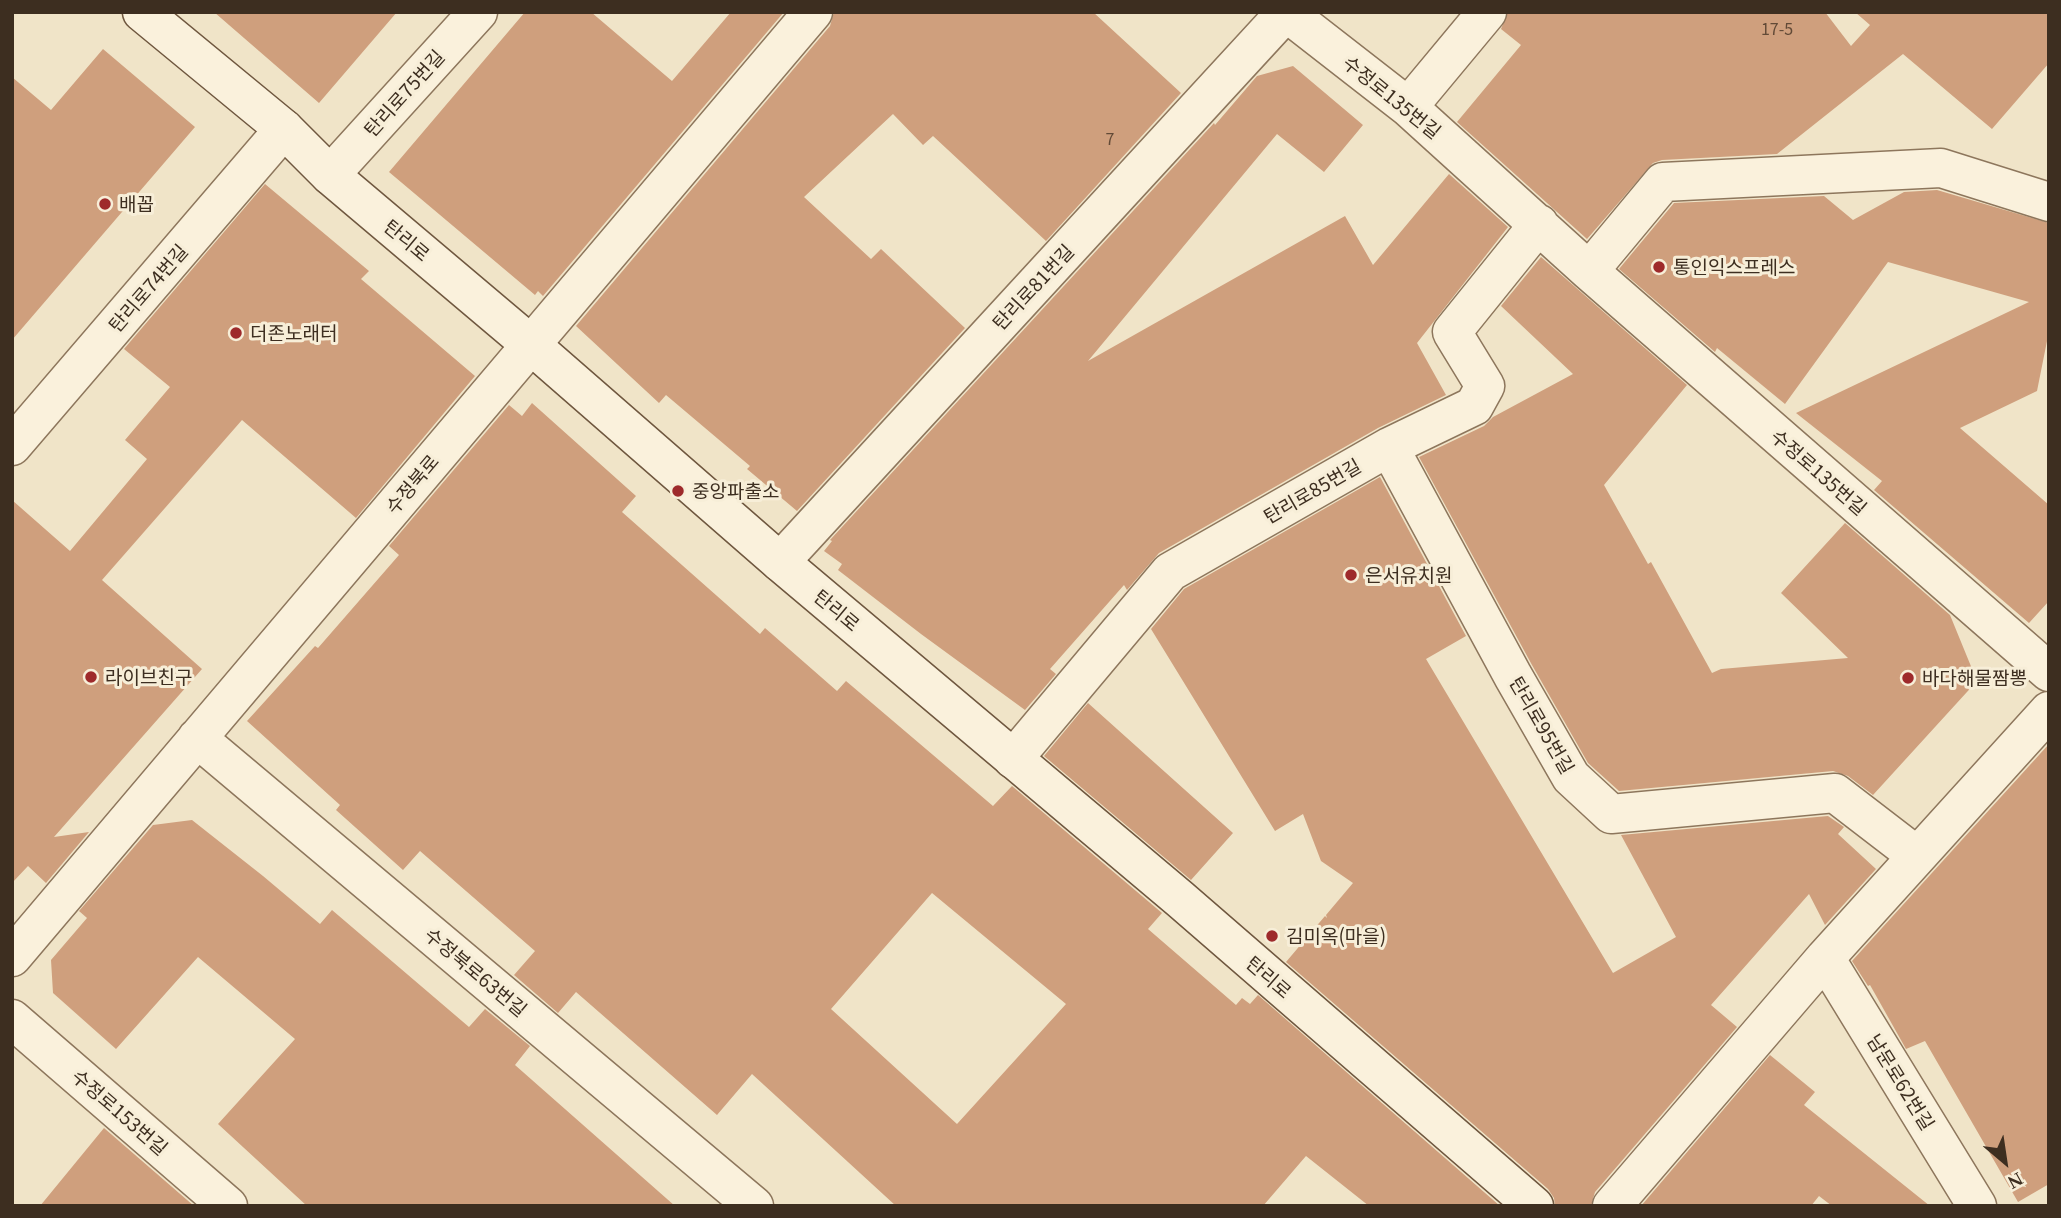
<!DOCTYPE html>
<meta charset="utf-8">
<style>
body{margin:0}
#map{position:relative;width:2061px;height:1218px;overflow:hidden;background:#f0e4c8;font-family:Georgia,serif}
canvas{display:block}
.frame{position:absolute;inset:0;border:14px solid #3d2e20;pointer-events:none}
.north{position:absolute;left:1970px;top:1127px;width:70px;height:70px;-webkit-text-stroke:5px #f7eed8;paint-order:stroke;rotate:151deg;font-size:19px;font-weight:700;line-height:28px;text-align:center;color:#3d2e20}
.north::after{content:'';display:block;margin:auto;width:24px;height:32px;background:#3d2e20;clip-path:polygon(50% 0,100% 100%,50% 72%,0 100%)}
</style>
<div id="map">
<canvas width="2061" height="1218"></canvas>
<div class="frame"></div>
<div class="north">N</div>
</div>
<script>
const ctx = document.querySelector('canvas').getContext('2d');
ctx.lineJoin = 'round';
function paint(path, color) {
  ctx.fillStyle = color;
  ctx.fill(path, 'evenodd');
}
function poly(rows) {
  const path = new Path2D();
  for (const r of rows) {
    path.moveTo(r[0], r[1]);
    for (let i = 2; i < r.length; i += 2) path.lineTo(r[i], r[i + 1]);
  }
  return path;
}
function trace(path, color, width, dash) {
  ctx.strokeStyle = color;
  ctx.lineWidth = width;
  ctx.lineCap = dash ? 'butt' : 'round';
  ctx.setLineDash(dash || []);
  ctx.stroke(path);
}
function label(font, color, halo, rows, align = 'center') {
  ctx.font = font + ' Georgia,"Noto Sans KR",serif';
  ctx.lineWidth = 6;
  ctx.setLineDash([]);
  ctx.textBaseline = 'middle';
  ctx.strokeStyle = halo;
  ctx.fillStyle = color;
  for (const [text, x, y, turn = 0] of rows) {
    ctx.save();
    ctx.translate(x, y);
    ctx.rotate((+turn || 0) * Math.PI / 180);
    ctx.textAlign = isNaN(turn) ? turn : align;
    if (halo) ctx.strokeText(text, 0, 0);
    ctx.fillText(text, 0, 0);
    ctx.restore();
  }
}
paint(poly([
 [214,12,397,12,319,103],
 [525,12,591,12,672,81,731,12,784,12,543,296,538,291,535,295,389,172],
 [834,12,1093,12,1181,93,1046,241,933,136,923,145,893,114,804,197,871,259,881,249,965,328,797,511,747,469,750,466,666,395,659,403,576,326,830,26],
 [1508,12,1825,12,1851,46,1870,25,1855,12,2049,12,2049,63,1992,129,1903,54,1777,154,1662,160,1653,163,1587,239,1457,122,1521,45,1501,29],
 [103,49,195,127,12,340,12,77,51,110],
 [1293,66,1363,125,1324,172,1277,134,1088,361,1345,216,1373,265,1449,174,1508,227,1417,343,1446,395,1378,428,1159,553,1127,590,1124,585,1050,669,1056,674,1025,710,921,634,838,570,842,564,824,551,832,541,830,540,1214,123,1215,125,1257,76],
 [265,184,369,271,361,279,475,376,356,518,242,420,102,580,202,669,54,837,89,832,46,883,28,866,12,883,12,500,70,551,147,459,125,440,170,387,124,349],
 [1937,190,2049,223,2049,331,2037,391,1960,428,2049,505,2049,601,2029,623,1874,490,1882,481,1796,413,2029,302,1888,262,1785,404,1717,348,1715,352,1619,269,1674,203,1824,196,1853,220,1904,192],
 [1541,257,1687,385,1604,485,1648,564,1651,562,1712,673,1721,669,1848,658,1781,593,1845,523,1950,615,1977,681,1873,795,1848,776,1833,771,1619,791,1588,763,1532,665,1419,457,1484,426,1493,417,1573,374,1501,306],
 [532,403,636,496,622,512,760,634,765,628,837,691,846,681,993,806,1012,786,1162,913,1148,929,1236,1005,1242,998,1250,1004,1258,995,1500,1206,1369,1206,1306,1156,1263,1206,896,1206,752,1074,717,1115,576,992,558,1013,514,975,535,951,420,851,403,870,336,810,340,805,247,721,315,646,318,648,399,555,389,546,509,405,522,416],
 [932,893,1066,1004,957,1124,831,1009],
 [1380,477,1466,636,1426,659,1613,973,1676,937,1621,835,1828,816,1844,827,1838,834,1876,869,1825,925,1809,894,1711,1005,1737,1027,1595,1192,1591,1206,1555,1206,1554,1198,1548,1189,1286,962,1325,916,1327,918,1326,915,1353,883,1321,861,1303,814,1275,831,1151,629,1184,589],
 [1088,703,1233,833,1191,880,1044,756],
 [2049,744,2049,1184,2018,1202,1925,1041,1906,1049,1870,985,1868,986,1852,961],
 [192,820,263,876,320,924,332,910,469,1027,485,1009,530,1046,515,1065,675,1206,307,1206,218,1124,295,1039,198,957,116,1049,53,993,51,960,87,918,79,911,153,825],
 [1770,1055,1815,1092,1804,1105,1930,1206,1832,1206,1819,1196,1811,1206,1641,1206],
 [104,1128,194,1206,40,1206]
]), '#cf9f7d');
const street = poly([
 [1286,12,1408,107,1589,271,2049,672],
 [1408,107,1487,12],
 [330,175,478,12],
 [1589,271,1663,182,1941,168,2049,202],
 [12,446,284,129],
 [1389,447,1513,676,1571,777,1611,814,1835,793,1917,856],
 [780,562,1286,12],
 [197,738,754,1206],
 [1013,759,1170,572,1389,447,1474,406,1485,386,1452,332,1539,224],
 [12,957,813,12],
 [1825,958,1977,1206],
 [12,1019,228,1206],
 [1612,1206,1825,958,2049,711]
]);
const secondary = poly([
 [142,12,284,129,330,175,530,344,780,562,1180,899,1534,1206]
]);
trace(street, '#8d765c', 41);
trace(secondary, '#6f573f', 41);
trace(street, '#faf1dc', 38);
trace(secondary, '#faf1dc', 38);
for (const [x, y, r, color] of [
 [105,204,7,"#9e2a2b"],
 [1659,267,7,"#9e2a2b"],
 [236,333,7,"#9e2a2b"],
 [678,491,7,"#9e2a2b"],
 [1351,575,7,"#9e2a2b"],
 [91,677,7,"#9e2a2b"],
 [1908,678,7,"#9e2a2b"],
 [1272,936,7,"#9e2a2b"]
]) {
  const dot = new Path2D();
  dot.arc(x, y, r, 0, 2 * Math.PI);
  ctx.fillStyle = color;
  ctx.fill(dot);
  trace(dot, '#f7eed8', 2.5);
}
label('16px', '#624a37', null, [
 ["17-5",1777,29],
 ["7",1110,139]
]);
label('19px', '#3d2e20', '#f7eed8', [
 ["탄리로75번길",404,93,-48],
 ["수정로135번길",1392,97,39],
 ["탄리로",407,240,40],
 ["탄리로81번길",1033,287,-47],
 ["탄리로74번길",148,288,-49],
 ["수정로135번길",1819,472,41],
 ["수정북로",412,484,-50],
 ["탄리로85번길",1312,491,-30],
 ["탄리로",837,610,40],
 ["탄리로95번길",1542,725,60],
 ["수정북로63번길",476,972,40],
 ["탄리로",1269,977,41],
 ["남문로62번길",1901,1082,58],
 ["수정로153번길",120,1112,41]
]);
label('19px', '#3d2e20', '#f7eed8', [
 ["배꼽",119,204],
 ["통인익스프레스",1673,267],
 ["더존노래터",250,333],
 ["중앙파출소",692,491],
 ["은서유치원",1365,575],
 ["라이브친구",105,677],
 ["바다해물짬뽕",1922,678],
 ["김미옥(마을)",1286,936]
], 'left');
</script>
